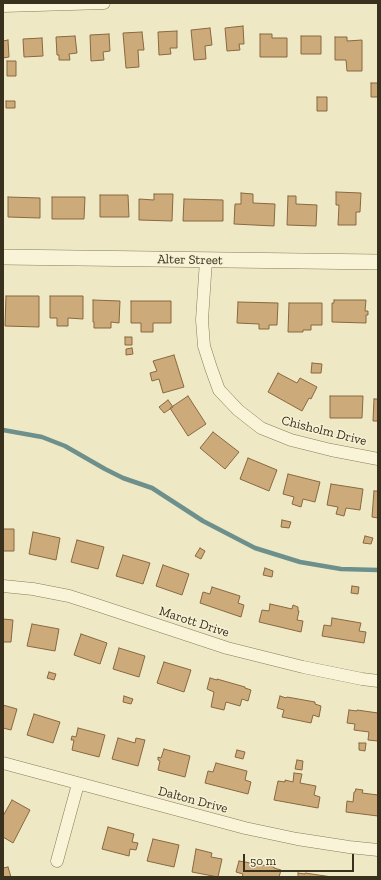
<!DOCTYPE html>
<style>
body{margin:0}
#map{position:relative;width:381px;height:880px;overflow:hidden;background:#eee9c4;font-family:"Zilla Slab",serif}
canvas{display:block}
.frame{position:absolute;inset:0;border:4px solid #39301e;pointer-events:none}
.scale{position:absolute;left:243px;top:854px;width:111px;height:18px;box-sizing:border-box;border:2px solid #39301e;border-top:0;padding-left:5px;font-size:12px;line-height:14px;white-space:nowrap;color:#39301e;-webkit-text-stroke:3px #f6f1d4;paint-order:stroke}
</style>
<div id="map">
<canvas width="381" height="880"></canvas>
<div class="frame"></div>
<div class="scale">50 m</div>
</div>
<script>
const ctx = document.querySelector('canvas').getContext('2d');
ctx.lineJoin = 'round';
function poly(rows) {
  const path = new Path2D();
  for (const r of rows) {
    path.moveTo(r[0], r[1]);
    for (let i = 2; i < r.length; i += 2) path.lineTo(r[i], r[i + 1]);
  }
  return path;
}
function trace(path, color, width, dash) {
  ctx.strokeStyle = color;
  ctx.lineWidth = width;
  ctx.lineCap = dash ? 'butt' : 'round';
  ctx.setLineDash(dash || []);
  ctx.stroke(path);
}
function paint(path, color) {
  ctx.fillStyle = color;
  ctx.fill(path, 'evenodd');
}
function label(font, color, halo, rows, align = 'center') {
  ctx.font = font + ' "Zilla Slab",serif';
  ctx.lineWidth = 3;
  ctx.setLineDash([]);
  ctx.textBaseline = 'middle';
  ctx.strokeStyle = halo;
  ctx.fillStyle = color;
  for (const [text, x, y, turn = 0] of rows) {
    ctx.save();
    ctx.translate(x, y);
    ctx.rotate((+turn || 0) * Math.PI / 180);
    ctx.textAlign = isNaN(turn) ? turn : align;
    if (halo) ctx.strokeText(text, 0, 0);
    ctx.fillText(text, 0, 0);
    ctx.restore();
  }
}
trace(poly([
 [3,430,42,437,65,446,105,469,123,478,152,488,203,521,255,548,300,562,341,569,378,570]
]), '#6d908d', 4.5);
const building = poly([
 [243,26,244,44,239,44,240,50,227,51,225,28,243,26],
 [210,28,212,45,205,46,206,59,194,60,191,30,210,28],
 [177,31,177,48,170,48,171,54,159,55,158,32,177,31],
 [142,32,144,50,138,50,139,67,126,68,123,33,142,32],
 [109,34,110,51,103,52,104,60,91,61,90,35,109,34],
 [260,34,272,34,272,38,287,38,287,57,260,57,260,34],
 [75,36,77,53,69,54,70,60,59,60,59,55,57,55,56,37,75,36],
 [301,36,321,36,321,54,301,54,301,36],
 [335,37,347,37,347,41,362,40,362,71,347,71,346,60,335,60,335,37],
 [42,38,43,56,24,57,23,39,42,38],
 [8,40,9,57,3,58,3,41,8,40],
 [7,61,16,61,16,76,7,76,7,61],
 [371,83,378,83,378,97,371,97,371,83],
 [317,97,327,97,327,111,317,111,317,97],
 [6,101,15,101,15,108,6,108,6,101],
 [336,192,361,193,360,212,356,212,356,225,338,225,339,205,336,205,336,192],
 [241,193,253,194,253,203,275,204,274,226,234,224,235,204,241,204,241,193],
 [154,194,173,194,172,221,139,220,139,199,154,200,154,194],
 [100,195,128,195,129,217,100,217,100,195],
 [288,196,296,196,296,204,317,205,316,226,287,225,288,196],
 [8,197,40,198,40,218,8,217,8,197],
 [52,197,85,197,84,219,52,219,52,197],
 [184,199,223,200,223,221,183,221,184,199],
 [6,296,39,296,39,327,5,326,6,296],
 [50,296,83,296,83,319,68,318,68,326,57,326,57,318,50,318,50,296],
 [93,300,120,301,119,323,111,322,111,328,94,328,94,322,93,322,93,300],
 [334,300,366,300,365,311,368,311,368,315,366,315,366,323,332,322,332,303,334,303,334,300],
 [131,301,171,301,171,323,153,323,153,332,141,332,141,323,131,323,131,301],
 [238,302,278,303,277,325,269,325,269,329,259,329,259,324,237,323,238,302],
 [289,303,322,303,322,325,311,325,311,330,303,330,303,332,288,332,289,303],
 [125,337,132,337,132,345,125,345,125,337],
 [132,348,133,354,126,355,126,349,132,348],
 [174,355,184,387,163,393,159,379,152,381,150,373,157,371,153,361,174,355],
 [312,363,322,364,321,373,311,373,312,363],
 [278,373,297,383,300,378,317,387,311,399,309,398,302,411,268,392,278,373],
 [188,396,206,424,188,436,170,408,188,396],
 [330,396,363,396,362,418,330,418,330,396],
 [374,399,378,399,378,421,373,421,374,399],
 [168,400,173,407,164,413,159,407,168,400],
 [213,432,239,452,225,469,200,448,213,432],
 [248,458,277,470,269,491,240,479,248,458],
 [288,474,320,482,315,502,303,499,301,507,292,504,294,497,283,494,288,474],
 [331,484,363,489,360,510,346,508,344,516,336,514,338,507,327,505,331,484],
 [374,491,378,491,378,518,372,517,374,491],
 [282,520,291,522,289,528,281,527,282,520],
 [3,529,14,529,14,551,3,551,3,529],
 [33,532,60,538,56,560,29,554,33,532],
 [365,536,373,538,371,544,363,543,365,536],
 [77,540,104,547,98,569,71,562,77,540],
 [200,548,205,551,201,559,195,556,200,548],
 [123,555,150,563,143,584,116,576,123,555],
 [163,565,189,574,182,595,156,586,163,565],
 [265,568,273,571,272,577,263,575,265,568],
 [352,586,359,587,358,594,351,593,352,586],
 [212,587,240,596,238,603,244,605,241,617,200,603,203,592,210,594,212,587],
 [270,604,292,609,293,605,298,607,298,611,299,611,297,620,303,621,301,632,259,622,262,610,269,611,270,604],
 [332,618,361,623,359,631,366,632,364,643,322,636,324,625,331,626,332,618],
 [3,619,13,620,11,642,3,642,3,619],
 [32,624,59,629,55,651,27,646,32,624],
 [81,634,107,643,100,664,74,655,81,634],
 [119,648,145,656,139,677,113,669,119,648],
 [164,662,191,670,184,692,157,683,164,662],
 [49,672,56,674,54,680,47,678,49,672],
 [210,678,217,680,217,679,245,687,245,688,251,690,248,701,242,699,240,706,226,702,224,710,211,707,214,692,207,689,210,678],
 [124,696,133,699,131,704,123,702,124,696],
 [280,696,286,698,287,697,315,702,315,704,321,706,319,717,313,715,311,723,282,717,284,710,277,708,280,696],
 [3,705,17,709,11,730,3,728,3,705],
 [349,710,357,711,357,710,378,713,378,741,368,740,369,732,354,730,355,724,347,723,349,710],
 [34,714,60,722,53,743,27,735,34,714],
 [78,728,105,735,99,757,72,750,74,740,71,740,72,736,76,737,78,728],
 [118,738,135,743,136,738,145,740,138,766,112,759,118,738],
 [359,743,366,743,365,751,359,750,359,743],
 [164,749,190,756,185,777,158,770,160,761,158,760,158,757,161,758,164,749],
 [237,750,245,752,243,759,235,757,237,750],
 [297,760,303,761,302,770,295,769,297,760],
 [216,763,247,771,245,780,251,782,248,794,205,783,208,771,213,772,216,763],
 [294,773,302,774,300,783,316,786,314,795,320,797,318,808,274,800,278,781,285,782,285,780,293,782,294,773],
 [356,789,363,790,362,793,378,795,378,816,346,812,347,801,353,802,354,792,355,792,356,789],
 [12,800,30,810,13,843,3,837,3,816,12,800],
 [108,827,134,834,132,842,138,843,136,850,130,849,129,856,102,849,108,827],
 [153,839,179,845,174,867,147,861,153,839],
 [196,849,212,853,211,857,222,859,218,877,192,872,196,849],
 [239,861,274,867,274,868,281,870,279,877,242,877,243,874,236,872,239,861],
 [8,867,11,877,3,877,3,868,8,867],
 [298,873,305,874,305,873,332,877,298,877,298,873]
]);
paint(building, '#ccaa7a');
trace(building, '#886840', 1);
const minor = poly([
 [3,6,104,3],
 [206,260,202,320,204,346,211,368,219,390,238,410,261,428,291,440,331,450,378,459],
 [3,586,33,589,69,596,100,606,227,648,303,667,362,679,378,681],
 [3,763,245,828,297,839,349,847,378,850],
 [57,861,78,784]
]);
const tertiary = poly([
 [3,257,378,262]
]);
trace(minor, '#897b5a', 13);
trace(tertiary, '#897b5a', 16);
trace(minor, '#f9f4d7', 12);
trace(tertiary, '#f9f4d7', 15);
label('13px', '#39301e', '#f6f1d4', [
 ["Alter Street",190,260,1],
 ["Chisholm Drive",324,431,14],
 ["Marott Drive",194,622,18],
 ["Dalton Drive",193,800,15]
]);
</script>
